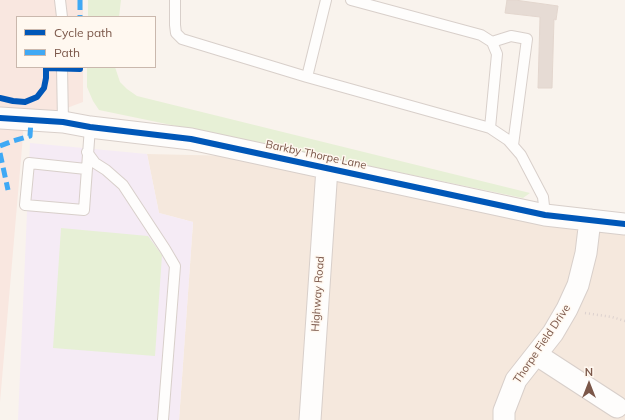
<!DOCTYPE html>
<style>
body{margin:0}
#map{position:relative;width:625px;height:420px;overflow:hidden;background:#f9f3ed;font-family:Mulish,sans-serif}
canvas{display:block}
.legend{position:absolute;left:16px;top:16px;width:140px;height:52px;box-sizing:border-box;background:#fff8f0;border:1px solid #cab8ad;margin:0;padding:5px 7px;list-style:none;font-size:12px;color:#7b5749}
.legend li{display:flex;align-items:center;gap:8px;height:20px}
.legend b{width:20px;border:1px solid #cab8ad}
.north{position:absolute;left:569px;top:364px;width:40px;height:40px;-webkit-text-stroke:3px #fff8f0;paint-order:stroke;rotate:0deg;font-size:11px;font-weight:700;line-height:16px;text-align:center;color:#7b5749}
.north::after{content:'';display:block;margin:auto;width:14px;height:18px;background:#7b5749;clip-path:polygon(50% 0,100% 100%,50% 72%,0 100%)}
</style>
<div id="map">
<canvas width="625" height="420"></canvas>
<ul class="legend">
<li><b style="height:5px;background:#0057b8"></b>Cycle path</li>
<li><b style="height:5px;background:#3fa9f5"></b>Path</li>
</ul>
<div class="north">N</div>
</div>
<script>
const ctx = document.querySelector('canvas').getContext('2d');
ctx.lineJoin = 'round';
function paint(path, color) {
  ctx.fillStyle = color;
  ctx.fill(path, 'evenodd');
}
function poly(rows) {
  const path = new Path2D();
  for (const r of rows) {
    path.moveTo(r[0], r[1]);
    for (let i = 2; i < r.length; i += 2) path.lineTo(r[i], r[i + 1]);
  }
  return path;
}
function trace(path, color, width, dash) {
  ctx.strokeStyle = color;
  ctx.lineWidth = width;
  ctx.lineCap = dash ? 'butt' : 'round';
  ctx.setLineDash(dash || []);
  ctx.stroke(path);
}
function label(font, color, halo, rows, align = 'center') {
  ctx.font = font + ' Mulish,sans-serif';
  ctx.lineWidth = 3;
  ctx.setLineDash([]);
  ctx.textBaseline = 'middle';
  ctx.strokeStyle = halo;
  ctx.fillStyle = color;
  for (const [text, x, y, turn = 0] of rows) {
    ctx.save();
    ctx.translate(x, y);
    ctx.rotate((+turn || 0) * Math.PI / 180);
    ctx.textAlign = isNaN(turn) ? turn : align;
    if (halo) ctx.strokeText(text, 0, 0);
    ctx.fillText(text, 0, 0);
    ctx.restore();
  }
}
paint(poly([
 [147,154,236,156,625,233,625,420,179,420,193,222,159,213]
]), '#f5e8dd');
paint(poly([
 [0,0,83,0,83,17,17,17,17,67,83,67,83,102,24,124,0,402]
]), '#f9e7e0');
paint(poly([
 [30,143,147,154,159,213,193,222,179,420,18,420]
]), '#f5ebf5');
paint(poly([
 [88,0,121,0,119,17,88,17],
 [87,67,115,67,120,82,127,89,137,96,530,193,523,198,99,110,93,101,87,87],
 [61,228,148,236,162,255,155,356,53,348]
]), '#e7f0d6');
const building = poly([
 [507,0,515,0,558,6,556,20,554,19,552,88,538,88,540,17,505,13,507,0]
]);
paint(building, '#e6dbd4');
trace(building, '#e3d6ce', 1);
const lane = poly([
 [60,0,62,17],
 [175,0,175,25,176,33,182,39,307,77,490,128,508,140,521,155,543,197,545,215],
 [351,0,481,35,492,42,497,54,490,128],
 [492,42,511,36,527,39,513,145],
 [62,67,63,122],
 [307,77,326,0],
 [87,152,95,163,106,170,123,185,165,249,175,266,163,420],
 [86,169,29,163,25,205,84,210,90,127]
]);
const street = poly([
 [0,118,63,122,90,127,191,139,545,215,625,224],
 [537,355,617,407],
 [310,420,327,168],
 [504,420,504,411,516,380,553,333,567,309,578,285,586,253,590,220]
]);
trace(lane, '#d8cfca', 12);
trace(street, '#d8cfca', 23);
trace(poly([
 [585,313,612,317,625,321]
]), '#dcd1ce', 2.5, [1, 3]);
trace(lane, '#fefdfc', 10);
trace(street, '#fefdfc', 21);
trace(poly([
 [80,0,80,17],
 [0,146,13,141,30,136,31,120],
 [0,153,8,190]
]), '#3fa9f5', 5, [10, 5]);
trace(poly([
 [0,98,13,101,25,102,37,97,44,88,46,78,46,68,80,69,80,67],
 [0,118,63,122,90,127,191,139,545,215,625,224]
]), '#0057b8', 6);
label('11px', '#7b5749', '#fff8f0', [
 ["Barkby Thorpe Lane",316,155,12],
 ["Highway Road",318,294,-86],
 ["Thorpe Field Drive",542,344,-56]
]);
</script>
